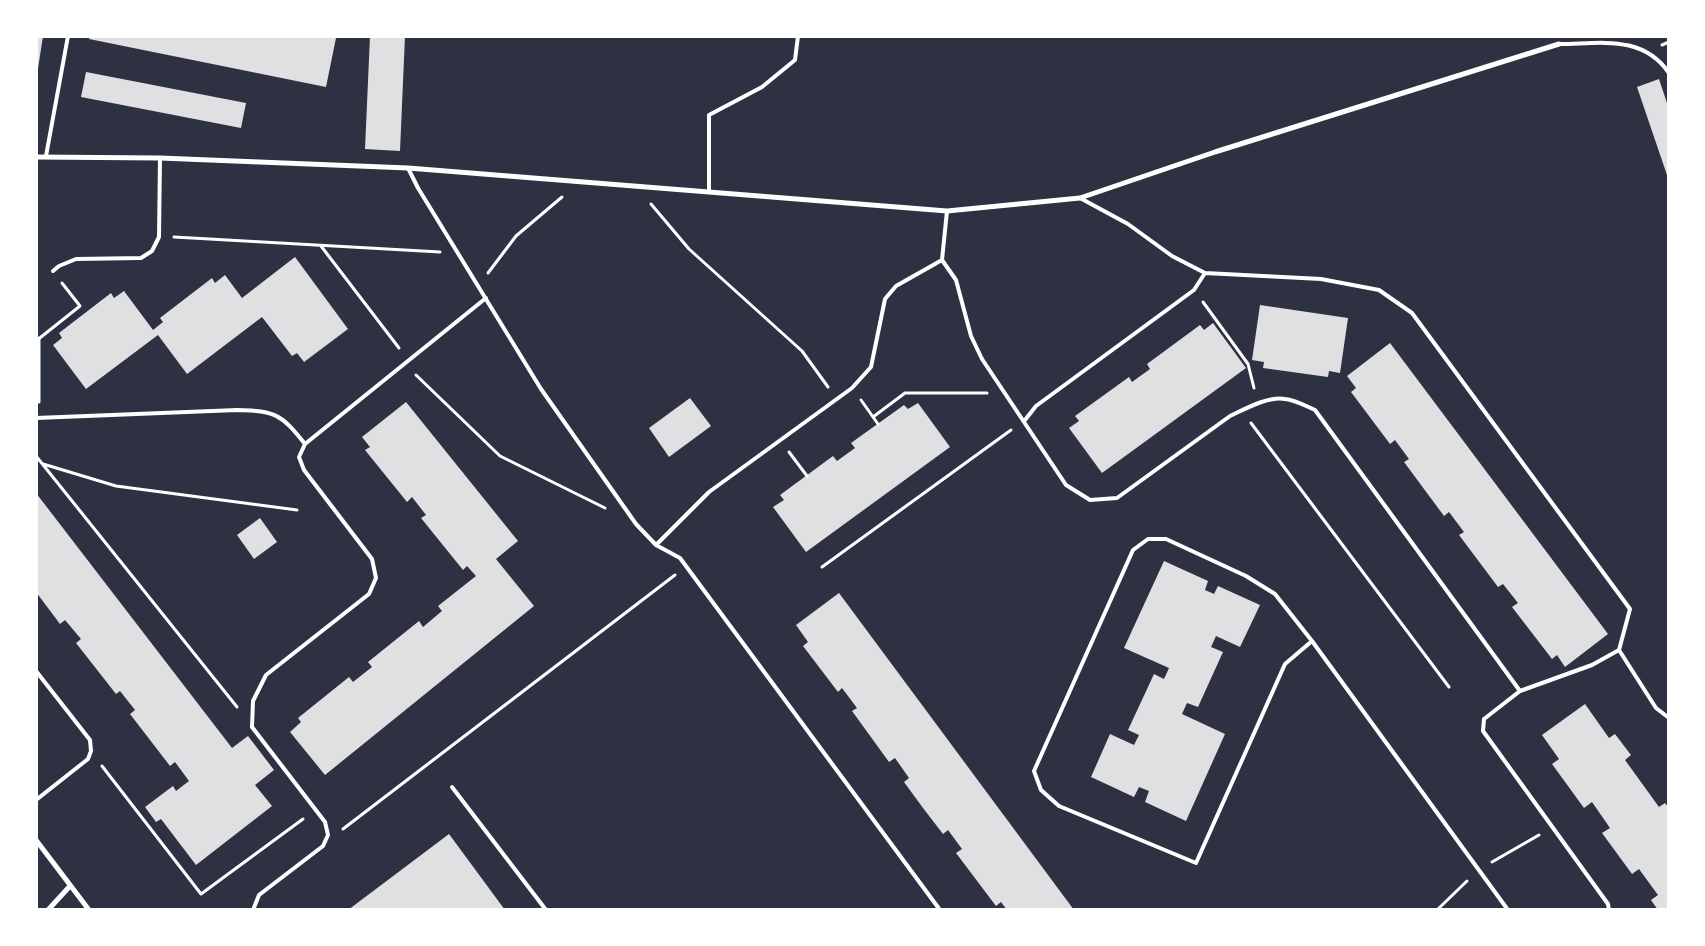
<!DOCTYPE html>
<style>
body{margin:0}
#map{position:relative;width:1705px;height:946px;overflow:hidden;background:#2d3142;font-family:"DM Sans",sans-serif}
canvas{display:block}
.frame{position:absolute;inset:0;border:38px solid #fff;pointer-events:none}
</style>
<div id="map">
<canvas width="1705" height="946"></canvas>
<div class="frame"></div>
</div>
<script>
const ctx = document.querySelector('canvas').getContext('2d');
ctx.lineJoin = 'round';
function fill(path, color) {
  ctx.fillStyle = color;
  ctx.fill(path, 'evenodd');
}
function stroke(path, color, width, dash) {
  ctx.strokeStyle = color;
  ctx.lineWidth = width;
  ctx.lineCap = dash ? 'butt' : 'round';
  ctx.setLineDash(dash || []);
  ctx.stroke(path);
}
fill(new Path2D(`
 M 36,36 L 43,36 L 37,75 L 36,75 Z
 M 90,36 L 325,36 L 336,38 L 326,87 L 89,39 Z
 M 370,36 L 405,36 L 400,151 L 365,149 Z
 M 86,72 L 246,103 L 241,128 L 81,97 Z
 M 1659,79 L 1669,109 L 1668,178 L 1637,87 Z
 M 295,257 L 348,329 L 304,362 L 297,353 L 292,356 L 262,317 L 187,374 L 158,335 L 86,389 L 53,345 L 62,338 L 59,333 L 111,293 L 114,298 L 124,291 L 153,330 L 163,322 L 160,318 L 212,278 L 215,283 L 225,275 L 242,298 Z
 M 1260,305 L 1348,318 L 1340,373 L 1329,371 L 1328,377 L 1263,368 L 1264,362 L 1252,360 Z
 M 1213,323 L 1246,368 L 1102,473 L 1069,428 L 1079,421 L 1075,416 L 1129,377 L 1132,382 L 1150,369 L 1147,364 L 1200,325 L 1204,330 Z
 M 1390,343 L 1608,634 L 1565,667 L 1557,655 L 1552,659 L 1512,607 L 1518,603 L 1503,584 L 1498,587 L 1459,535 L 1464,532 L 1449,512 L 1444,516 L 1404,462 L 1409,459 L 1395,440 L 1390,444 L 1351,392 L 1356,388 L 1347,376 Z
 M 690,398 L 711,426 L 669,457 L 649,428 Z
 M 406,402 L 518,541 L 496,559 L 534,606 L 325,775 L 290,732 L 301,722 L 298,718 L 349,677 L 353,682 L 372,667 L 368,662 L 419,621 L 423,627 L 442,611 L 438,606 L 476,576 L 467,566 L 463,570 L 421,518 L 426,515 L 412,497 L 407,502 L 365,450 L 370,447 L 362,437 Z
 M 918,403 L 950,447 L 806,552 L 773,507 L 784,500 L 780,495 L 833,456 L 837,461 L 855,448 L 851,443 L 904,405 L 908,409 Z
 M 36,493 L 232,748 L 248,736 L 274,770 L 255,785 L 272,806 L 196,865 L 161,819 L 156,822 L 145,807 L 173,786 L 176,791 L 189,781 L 175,762 L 170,766 L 130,714 L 135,710 L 120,691 L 116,694 L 76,643 L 81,639 L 65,620 L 60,624 L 36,592 Z
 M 260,518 L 277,542 L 254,559 L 237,535 Z
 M 1164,561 L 1208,581 L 1205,590 L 1214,594 L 1218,586 L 1260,605 L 1240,647 L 1216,636 L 1211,647 L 1223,652 L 1198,707 L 1187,703 L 1182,714 L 1225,734 L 1186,821 L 1145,802 L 1149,791 L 1139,787 L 1134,797 L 1091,777 L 1110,734 L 1134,745 L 1139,735 L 1128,730 L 1154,674 L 1164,679 L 1169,668 L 1124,648 Z
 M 839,593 L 1074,910 L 1007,910 L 1001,902 L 996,906 L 956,853 L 962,849 L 948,830 L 943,834 L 923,808 L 904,782 L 909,778 L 895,758 L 889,762 L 852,711 L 857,708 L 842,688 L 838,692 L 803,646 L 808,642 L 796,625 Z
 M 1585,704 L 1609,738 L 1615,734 L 1631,755 L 1625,760 L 1659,807 L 1665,803 L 1669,808 L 1669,910 L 1658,910 L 1651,900 L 1658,895 L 1639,869 L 1632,874 L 1602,833 L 1610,828 L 1592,802 L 1584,808 L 1552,764 L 1559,759 L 1542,735 Z
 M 449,834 L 505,910 L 348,910 Z`), '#e0e0e3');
stroke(new Path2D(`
 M 1662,45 L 1669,42
 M 651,204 L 689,249 L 802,351 L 828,387
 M 174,237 L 440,252
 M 321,246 L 399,348
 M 488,273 L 516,236 L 562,197
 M 1203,302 L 1248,364 L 1254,388
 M 39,338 L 39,402
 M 36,341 L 80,306 L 62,283
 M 416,375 L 500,456 L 605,508
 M 861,400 L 878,424
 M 873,417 L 905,393 L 987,393
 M 1251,423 L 1449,687
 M 789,452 L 807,476
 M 36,456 L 237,707
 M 43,464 L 116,486 L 297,510
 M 822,567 L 1011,430
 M 102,766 L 201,894 L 303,819
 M 343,829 L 675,575
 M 1492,862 L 1539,835
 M 1437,910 L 1467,881`), '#fff', 3);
stroke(new Path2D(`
 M 1559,44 C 1600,44 1642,34 1669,73
 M 46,156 L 68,36
 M 408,168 L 418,188 L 541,389 L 636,524 L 656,545 L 680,558 L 940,910
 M 709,192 L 709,115 L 762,87 L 795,60 L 798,36
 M 1080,198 L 1128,224 L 1172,256 L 1205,273 L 1321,279 L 1379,290 L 1412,313 L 1630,609 L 1619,650 L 1592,665 L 1520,691 L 1484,719 L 1483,731 L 1608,904 L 1609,910
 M 942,260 L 956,280 L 971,336 L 982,359 L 1066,485 L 1090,500 L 1117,498 L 1230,416 C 1245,409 1268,396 1285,399 C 1295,400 1306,406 1315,410 L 1520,691
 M 53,271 L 59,266 L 76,259 L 141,258 L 152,251 L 159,237 L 160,158
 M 36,418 L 237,410 C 276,411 281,414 305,444 L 299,457 L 304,470 L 372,559 L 376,578 L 369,594 L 266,675 L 253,701 L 252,727 L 325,822 L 328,835 L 323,846 L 259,895 L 253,910
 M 1025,420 L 1036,406 L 1194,290 L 1205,273
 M 305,444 L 486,298
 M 656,545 L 709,492 L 852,388 L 871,367 L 885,299 L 896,286 L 942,260 L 947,211
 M 1312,641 L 1275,594 L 1246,576 L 1166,539 L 1148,539 L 1133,550 L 1034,771 L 1041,790 L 1059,806 L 1196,863 L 1285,664 L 1312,641 L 1508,910
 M 1619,650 L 1656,708 L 1669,718
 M 36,671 L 90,740 L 91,751 L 88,759 L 36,800
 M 452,787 L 546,910`), '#fff', 4);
stroke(new Path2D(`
 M 36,157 L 160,158 L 408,168 L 947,211 L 1080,198 L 1215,152 L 1559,44
 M 36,840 L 89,910
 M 48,910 L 70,886`), '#fff', 5);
</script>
